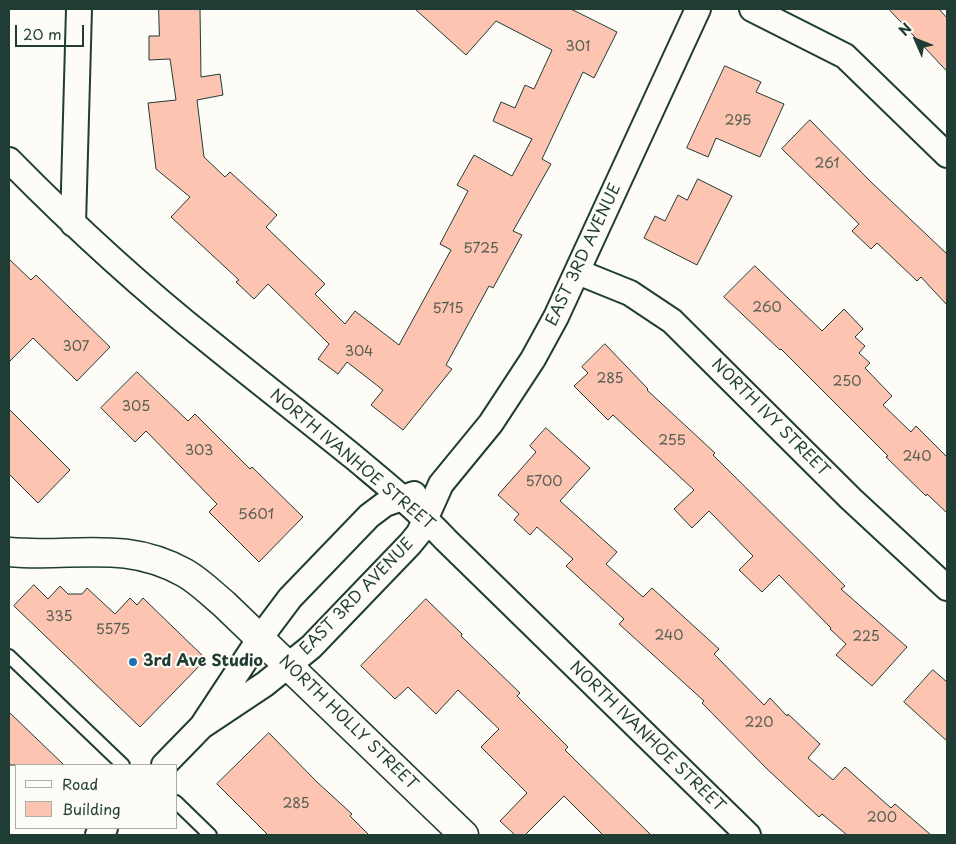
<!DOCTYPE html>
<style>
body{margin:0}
#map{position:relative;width:956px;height:844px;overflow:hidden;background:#fdfcf7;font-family:"Playpen Sans",sans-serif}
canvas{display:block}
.frame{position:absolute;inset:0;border:10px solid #1f3d34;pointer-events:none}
.legend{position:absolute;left:15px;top:764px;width:162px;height:65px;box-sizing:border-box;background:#fdfcf7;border:1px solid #a4b0a9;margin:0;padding:6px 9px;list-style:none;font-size:15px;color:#1f3d34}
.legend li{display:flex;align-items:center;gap:10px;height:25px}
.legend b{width:25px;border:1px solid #a4b0a9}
.north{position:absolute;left:891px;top:15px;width:50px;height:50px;-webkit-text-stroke:4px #fdfcf7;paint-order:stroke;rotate:314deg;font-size:14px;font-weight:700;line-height:20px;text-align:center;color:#1f3d34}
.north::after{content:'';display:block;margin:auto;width:18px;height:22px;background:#1f3d34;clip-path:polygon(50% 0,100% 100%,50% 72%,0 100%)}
.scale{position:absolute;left:15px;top:25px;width:69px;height:22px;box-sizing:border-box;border:2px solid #1f3d34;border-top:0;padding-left:6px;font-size:15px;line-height:18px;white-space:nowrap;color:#1f3d34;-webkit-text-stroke:4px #fdfcf7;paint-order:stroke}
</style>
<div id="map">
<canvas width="956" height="844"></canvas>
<div class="frame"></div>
<ul class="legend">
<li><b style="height:6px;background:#fdfcf7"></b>Road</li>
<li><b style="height:14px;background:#fcc4b1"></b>Building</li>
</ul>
<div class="north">N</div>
<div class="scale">20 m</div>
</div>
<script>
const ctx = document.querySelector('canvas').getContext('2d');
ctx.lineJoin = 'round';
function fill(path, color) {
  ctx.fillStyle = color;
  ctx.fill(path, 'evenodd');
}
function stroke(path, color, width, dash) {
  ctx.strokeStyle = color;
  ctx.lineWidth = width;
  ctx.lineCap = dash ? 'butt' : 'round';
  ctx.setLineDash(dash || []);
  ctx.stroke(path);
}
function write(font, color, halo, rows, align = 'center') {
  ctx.font = font + ' "Playpen Sans",sans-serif';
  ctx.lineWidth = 4;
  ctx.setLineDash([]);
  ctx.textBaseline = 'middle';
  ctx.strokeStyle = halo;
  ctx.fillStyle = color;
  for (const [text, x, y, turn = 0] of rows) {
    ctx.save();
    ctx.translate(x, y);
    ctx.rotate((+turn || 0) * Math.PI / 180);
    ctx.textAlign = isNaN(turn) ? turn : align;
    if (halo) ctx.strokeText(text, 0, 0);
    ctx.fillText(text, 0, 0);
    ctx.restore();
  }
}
const building = new Path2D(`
 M 159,9 L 200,9 L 201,77 L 220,74 L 223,95 L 197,100 L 204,157 L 225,177 L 230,172 L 277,215 L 266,227 L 325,284 L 315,294 L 345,324 L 355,311 L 399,345 L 451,250 L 440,244 L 468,191 L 457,185 L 474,155 L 512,176 L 532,139 L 493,121 L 501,102 L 515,108 L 525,85 L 534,89 L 552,50 L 496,21 L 466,55 L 415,9 L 571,9 L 617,32 L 594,78 L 583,72 L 542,159 L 551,164 L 513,231 L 522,235 L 493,288 L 489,286 L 446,365 L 452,369 L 403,430 L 371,405 L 383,390 L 347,362 L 338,374 L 318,359 L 329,344 L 268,284 L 254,299 L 236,282 L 239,280 L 171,217 L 190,197 L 156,169 L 148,103 L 176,100 L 170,59 L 149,60 L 149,36 L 159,36 Z
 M 889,9 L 939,9 L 947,18 L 947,71 Z
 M 725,66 L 761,82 L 756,92 L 784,104 L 760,157 L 716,138 L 708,157 L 687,148 Z
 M 810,120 L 870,181 L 947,254 L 947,305 L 921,277 L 917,281 L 877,243 L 871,249 L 852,231 L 859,224 L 782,149 Z
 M 698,179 L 732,196 L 697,265 L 644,238 L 655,216 L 665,221 L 678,195 L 687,200 Z
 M 9,259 L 31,280 L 36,275 L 110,347 L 77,381 L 33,338 L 9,362 Z
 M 755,266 L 822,331 L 844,309 L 863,329 L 855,337 L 865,346 L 859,353 L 870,363 L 865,368 L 892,396 L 883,405 L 911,432 L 916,426 L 947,457 L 947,513 L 927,494 L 926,496 L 886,457 L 888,456 L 781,349 L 780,350 L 724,297 Z
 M 605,344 L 648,389 L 647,390 L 715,453 L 713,455 L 845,586 L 841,589 L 907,647 L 872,686 L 836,655 L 846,644 L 830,629 L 831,628 L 779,575 L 762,592 L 739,570 L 753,556 L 709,511 L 692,528 L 674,509 L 694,490 L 613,415 L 608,420 L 574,386 L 588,373 L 582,367 Z
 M 137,372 L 188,421 L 195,414 L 250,469 L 252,467 L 303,517 L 259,562 L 209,512 L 217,504 L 146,431 L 135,442 L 101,408 Z
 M 9,409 L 70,470 L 38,503 L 9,474 Z
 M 546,428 L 590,468 L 560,501 L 617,552 L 606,564 L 643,597 L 652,588 L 719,649 L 714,654 L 764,705 L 770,698 L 787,716 L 788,714 L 820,744 L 808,758 L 833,780 L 845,767 L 891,808 L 895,804 L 931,835 L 847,835 L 822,814 L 819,817 L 767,769 L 702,703 L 704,701 L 619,624 L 624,619 L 566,566 L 573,559 L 537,527 L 530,535 L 514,520 L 519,514 L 498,495 L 536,452 L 530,446 Z
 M 34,585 L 48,599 L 60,586 L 68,594 L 82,594 L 87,588 L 115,614 L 130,598 L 137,605 L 143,598 L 206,659 L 140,727 L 14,606 Z
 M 426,599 L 462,634 L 461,636 L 520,693 L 517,696 L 568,747 L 565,750 L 651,835 L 603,835 L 564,796 L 525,835 L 515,835 L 500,821 L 527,793 L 481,747 L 499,729 L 458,690 L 436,714 L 408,687 L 395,699 L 361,666 Z
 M 933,670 L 947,682 L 947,741 L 904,702 Z
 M 9,712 L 64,765 L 9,765 Z
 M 269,733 L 317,782 L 352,814 L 350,816 L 369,835 L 268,835 L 217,784 Z`);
fill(building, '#fcc4b1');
stroke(building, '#1f3d34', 1);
const lane = new Path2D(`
 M 9,656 L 123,765
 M 176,802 L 210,835`);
const street = new Path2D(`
 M 752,9 L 845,56 L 947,155
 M 9,160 C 73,225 139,286 211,343 C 259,382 308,420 356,459 C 387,485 418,510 446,540 L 748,835
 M 73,224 L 79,9
 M 578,272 L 630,293 L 672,321 L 851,499 L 947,588
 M 202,726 L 265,684 L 311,647 L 410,544 L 419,533 L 441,484 L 491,423 L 533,359 L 556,317 L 698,9
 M 164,765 L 202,726 L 260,638 L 290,598 L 369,516 L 385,504 L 414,494
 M 98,835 L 105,828`);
const secondary = new Path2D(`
 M 9,552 C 73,558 124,539 185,573 C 199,581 211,593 224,604 L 464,835`);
stroke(lane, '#1f3d34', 16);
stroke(street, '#1f3d34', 28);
stroke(secondary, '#1f3d34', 31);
stroke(lane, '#fdfcf7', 12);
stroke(street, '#fdfcf7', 24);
stroke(secondary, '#fdfcf7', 28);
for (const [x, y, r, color] of [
 [133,662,5,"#1f6fb2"]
]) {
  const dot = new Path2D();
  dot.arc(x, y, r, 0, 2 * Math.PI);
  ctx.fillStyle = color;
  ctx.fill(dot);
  stroke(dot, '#fdfcf7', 2);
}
write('14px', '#565f53', null, [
 ["301",578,47],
 ["295",738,121],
 ["261",827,164],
 ["5725",481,249],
 ["260",767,308],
 ["5715",448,309],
 ["307",76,347],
 ["304",359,352],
 ["285",610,379],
 ["250",847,382],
 ["305",136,407],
 ["255",672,441],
 ["303",199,451],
 ["240",917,457],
 ["5700",544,482],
 ["5601",256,515],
 ["335",59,617],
 ["5575",113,630],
 ["240",669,636],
 ["225",866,637],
 ["220",759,723],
 ["285",296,804],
 ["200",882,818]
]);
write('16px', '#1f3d34', '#fdfcf7', [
 ["EAST 3RD AVENUE",584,255,-65],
 ["NORTH IVY STREET",770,418,45],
 ["NORTH IVANHOE STREET",352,460,40],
 ["EAST 3RD AVENUE",357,597,-46],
 ["NORTH HOLLY STREET",348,723,44],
 ["NORTH IVANHOE STREET",647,737,44]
]);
write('bold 16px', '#1f3d34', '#fdfcf7', [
 ["3rd Ave Studio",143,662]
], 'left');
</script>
